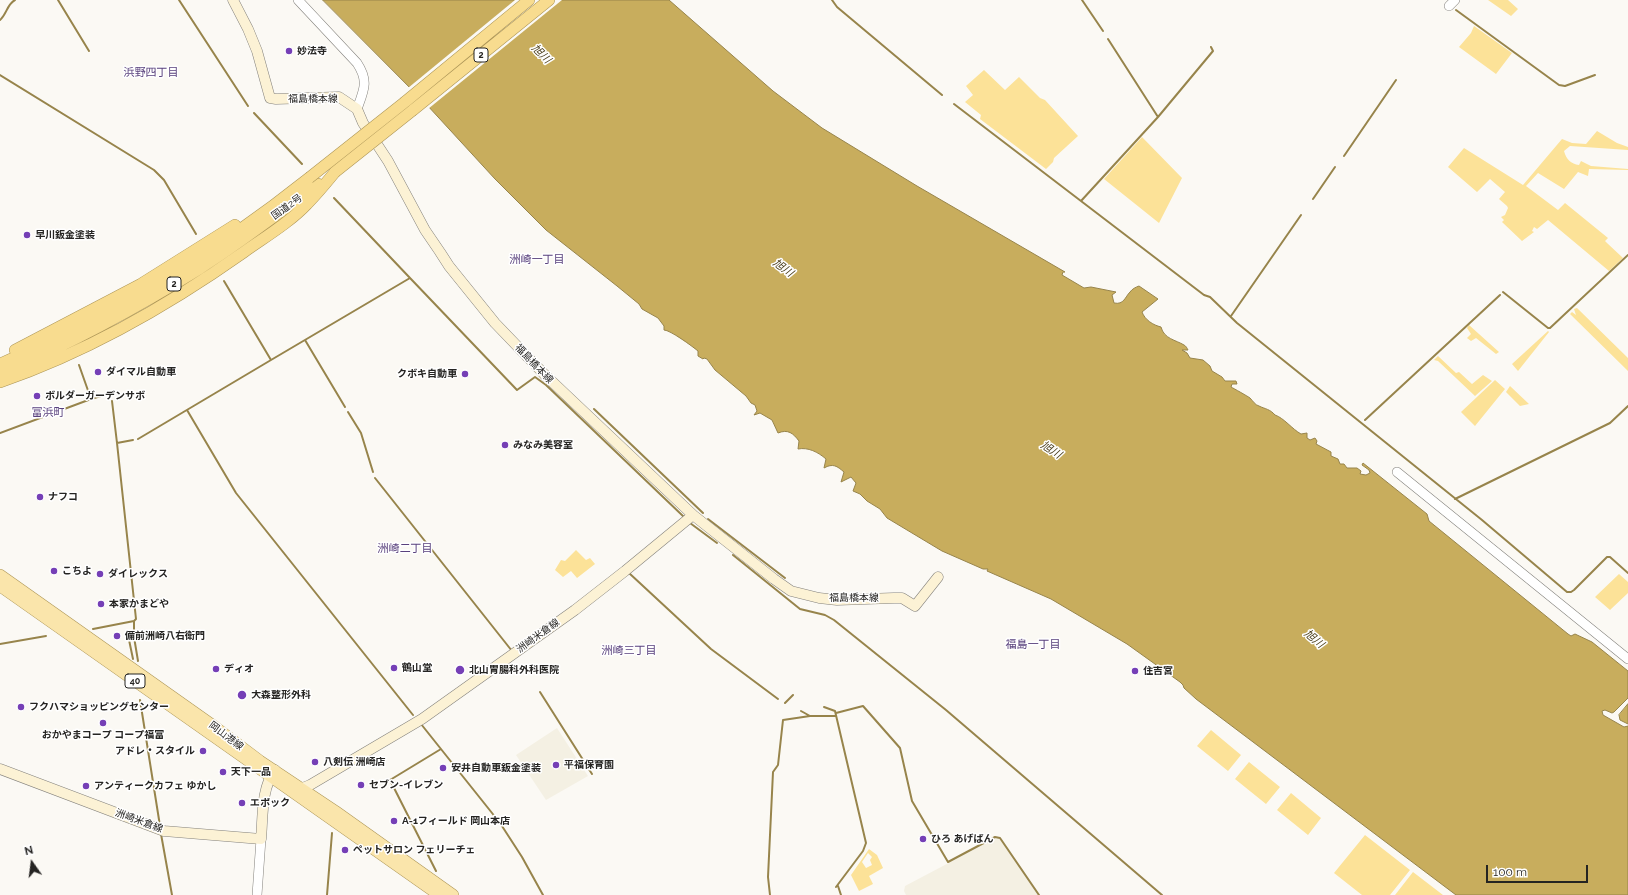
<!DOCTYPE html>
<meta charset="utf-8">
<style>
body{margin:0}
#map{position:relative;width:1628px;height:895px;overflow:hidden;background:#fbf9f4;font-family:Raleway,sans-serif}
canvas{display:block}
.north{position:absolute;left:12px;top:843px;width:40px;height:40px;-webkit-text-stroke:3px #fff;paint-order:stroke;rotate:346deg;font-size:11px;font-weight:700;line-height:16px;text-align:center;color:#252422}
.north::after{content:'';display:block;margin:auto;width:14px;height:18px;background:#252422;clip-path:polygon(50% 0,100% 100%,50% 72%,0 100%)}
.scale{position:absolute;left:1486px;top:865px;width:102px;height:18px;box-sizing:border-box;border:2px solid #252422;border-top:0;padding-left:5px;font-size:12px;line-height:14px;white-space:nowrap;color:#252422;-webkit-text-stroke:3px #fff;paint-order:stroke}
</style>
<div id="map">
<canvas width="1628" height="895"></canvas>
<div class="north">N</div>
<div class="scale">100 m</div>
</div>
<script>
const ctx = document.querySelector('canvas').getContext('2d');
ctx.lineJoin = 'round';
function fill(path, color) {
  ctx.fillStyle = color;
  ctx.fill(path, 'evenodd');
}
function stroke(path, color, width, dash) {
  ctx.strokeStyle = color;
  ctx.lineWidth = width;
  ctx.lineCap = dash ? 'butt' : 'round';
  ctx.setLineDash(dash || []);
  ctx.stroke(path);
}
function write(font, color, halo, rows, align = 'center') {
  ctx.font = font + ' Raleway,"Noto Sans JP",sans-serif';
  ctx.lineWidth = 3;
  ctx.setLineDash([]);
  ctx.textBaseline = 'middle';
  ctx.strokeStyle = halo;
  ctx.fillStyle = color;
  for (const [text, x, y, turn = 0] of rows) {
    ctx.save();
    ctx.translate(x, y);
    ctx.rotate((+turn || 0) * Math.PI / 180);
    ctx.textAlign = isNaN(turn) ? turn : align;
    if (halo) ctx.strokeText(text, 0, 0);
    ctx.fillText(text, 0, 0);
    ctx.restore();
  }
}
fill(new Path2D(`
 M 557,728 L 588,776 L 546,800 L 516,755 Z
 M 996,838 L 999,838 L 1038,895 L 906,895 L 904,891 L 905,886 Z`), '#f4f0e3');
fill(new Path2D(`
 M 1488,0 L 1508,0 L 1518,9 L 1511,16 Z
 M 1474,26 L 1512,53 L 1496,74 L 1459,47 L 1471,33 Z
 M 984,70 L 1005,90 L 1019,77 L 1040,98 L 1045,100 L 1078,136 L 1054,158 L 1053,162 L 1046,169 L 980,119 L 981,115 L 965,102 L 973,95 L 966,86 Z
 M 1597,131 L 1617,143 L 1628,147 L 1628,150 L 1570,146 L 1564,151 C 1566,159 1571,164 1579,165 L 1581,161 L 1591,166 L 1628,169 L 1628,170 L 1589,169 L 1588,176 L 1578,172 L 1564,189 L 1538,173 L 1526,186 L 1558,210 L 1565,203 L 1608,238 L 1605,241 L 1607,243 L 1623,258 L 1609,271 L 1548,220 L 1537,229 L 1534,227 L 1532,231 L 1534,232 L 1522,241 L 1502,222 L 1504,220 L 1501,217 L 1505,215 L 1508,208 L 1507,206 L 1499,199 L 1505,192 L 1490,179 L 1477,192 L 1448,167 L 1464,148 L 1523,185 L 1562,139 L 1572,143 L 1586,144 Z
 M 1142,137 L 1182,178 L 1159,223 L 1104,179 Z
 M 1577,308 L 1628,358 L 1628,371 L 1570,314 L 1572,312 L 1576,315 L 1574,309 Z
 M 1469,325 L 1499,352 L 1496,354 L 1476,338 L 1471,341 L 1467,338 L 1471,334 L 1467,328 Z
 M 1548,331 L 1549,332 L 1518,371 L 1512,364 Z
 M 1438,356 L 1456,373 L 1459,372 L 1472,384 L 1483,375 L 1492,381 L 1475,396 L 1438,361 L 1434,360 Z
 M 1495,380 L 1505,389 L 1475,426 L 1461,412 Z
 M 1510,386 L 1529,404 L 1520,406 L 1506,392 Z
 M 576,550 L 586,560 L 590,558 L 595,564 L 577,578 L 571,571 L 563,577 L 555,570 L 561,560 L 565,561 Z
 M 1619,574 L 1628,582 L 1628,593 L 1610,610 L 1595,597 Z
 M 1211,730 L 1241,755 L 1228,771 L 1197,746 Z
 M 1249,762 L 1280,787 L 1266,804 L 1235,779 Z
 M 1291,793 L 1321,818 L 1308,835 L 1277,810 Z
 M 1365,835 L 1410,870 L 1390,895 L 1362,895 L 1334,873 Z
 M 869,849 L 877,855 L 883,868 L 869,876 L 873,884 L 859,891 L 851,875 ZM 868,853 L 872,857 L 870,860 L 872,865 L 866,868 L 862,862 Z
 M 1413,872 L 1443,895 L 1395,895 Z`), '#fce298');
const water = new Path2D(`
 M 323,0 L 669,0 L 773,91 L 822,128 L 917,186 L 1065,272 L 1063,272 L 1062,275 L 1084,288 L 1091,287 L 1116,292 L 1112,295 L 1114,303 C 1124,305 1125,297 1130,292 C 1132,289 1136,287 1139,286 L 1158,299 L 1142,312 C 1145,320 1153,325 1161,327 C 1164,339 1176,340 1184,345 C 1186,346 1187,348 1188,350 L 1182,350 L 1187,353 L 1190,358 L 1203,360 L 1210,366 L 1212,371 L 1222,377 L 1225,381 L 1236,381 L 1237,384 L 1232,384 L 1231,387 C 1233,388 1249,397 1250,398 C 1253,401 1255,405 1259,406 C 1265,409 1270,409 1275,415 C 1284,418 1292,429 1301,434 L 1307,433 L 1307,438 L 1310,440 L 1315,438 L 1317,441 L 1316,444 L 1331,452 L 1331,456 L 1338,459 L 1340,464 L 1344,464 L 1347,468 L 1357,468 L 1361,471 L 1360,474 L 1366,475 L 1370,473 L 1369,470 L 1362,465 L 1363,463 L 1427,514 L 1429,521 L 1568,634 L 1571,636 L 1575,634 L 1592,642 L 1628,671 L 1628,698 L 1614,712 L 1612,713 L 1605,710 L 1602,711 L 1603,715 L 1624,727 L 1628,726 L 1628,895 L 1456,895 L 1196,699 L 1184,688 L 1183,685 L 1180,682 L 1127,644 L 1051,599 L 987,571 L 988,569 L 983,569 L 942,551 L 887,518 L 880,509 L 867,501 L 860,494 L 853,491 L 856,483 L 851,477 L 841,482 L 844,472 C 837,466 833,463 824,468 L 826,459 C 818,452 808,447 798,449 L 799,441 C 793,433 788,429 778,433 L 772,420 L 760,413 L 754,415 L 757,411 L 755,405 L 751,403 L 746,396 L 715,370 L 707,359 L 704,358 L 703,359 L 698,356 L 698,351 C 692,346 670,330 664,330 L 664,326 L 658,318 L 642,309 L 639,304 L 617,286 L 546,230 L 495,179 L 427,105 Z
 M 1628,704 L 1628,724 L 1620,720 L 1619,715 Z`);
fill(water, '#c8ad5d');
stroke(water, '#97844b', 1);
fill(new Path2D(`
 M 515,0 L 562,0 L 428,109 L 408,88 Z`), '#fbf9f4');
stroke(new Path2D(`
 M 58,0 L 89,51
 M 179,0 L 248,106
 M 832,0 L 837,7 L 942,95
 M 1082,0 L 1103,31
 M 1456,10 L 1559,85 L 1565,86 L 1595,75
 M 0,20 C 7,14 7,4 15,0
 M 1108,39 L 1158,117
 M 0,75 L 154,170 L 164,180 L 196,234
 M 954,104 L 1204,295 L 1210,297 L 1237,323 L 1482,520 L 1567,592 L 1571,592 L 1574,590 L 1607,557 L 1610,557 L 1628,573
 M 254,113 L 302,164
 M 1344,156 L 1396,80
 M 334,198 L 410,278
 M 1313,199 L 1335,167
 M 1081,201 L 1158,117 L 1213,51 L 1211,47
 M 1503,292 L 1548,328 L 1550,328 L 1628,255
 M 1231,316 L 1301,215
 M 305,340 L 345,407
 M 271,360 L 410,278 L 517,390 L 535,377 L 546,385 L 684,517
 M 79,365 L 91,399 L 111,393 L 111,395
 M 112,401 L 117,443
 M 594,409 L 703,513
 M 187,410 L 236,493 L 413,715
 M 348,412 L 361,433 L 373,472
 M 1365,420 L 1500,295
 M 0,433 L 91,399
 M 138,439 L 271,360 L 224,281
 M 375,478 L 512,651
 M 1455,499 L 1610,423 L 1628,406
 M 708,519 L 785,578
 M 690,523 L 717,543
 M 733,555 L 800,609 L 825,615 L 834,620 L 946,710 L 1162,895
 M 629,573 L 711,649 L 778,699
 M 134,621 L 134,637 L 138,661
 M 93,629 L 134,621 L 136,619 L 117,443 L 133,440
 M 0,644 L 46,636
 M 133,659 L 128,635 L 134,631
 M 540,692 L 592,774
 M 140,700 L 160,826
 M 785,703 L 793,695
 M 824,707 L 835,711 L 866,843 L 863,851 L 836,887
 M 801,711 L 810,716 L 836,716
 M 836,713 L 863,706 L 900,748 L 912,801 L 948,862 L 995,837 L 1000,838 L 1039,895
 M 421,724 L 500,823 L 522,857 L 543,895
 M 161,834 L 172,895
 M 436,871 L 390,780 L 441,749
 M 838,886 L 841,895
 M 327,895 L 332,833
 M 770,895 L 768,877 L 773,772 L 778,765 L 783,720 L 810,716`), '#97844b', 2);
const tertiary = new Path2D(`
 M 298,0 L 357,63 C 369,81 364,90 357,109
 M 1449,6 L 1455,0
 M 1397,472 L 1628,659
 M 257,895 L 261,839`);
const secondary = new Path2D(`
 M 233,0 L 248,29 L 257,51 L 270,98 L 276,99 L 339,97 L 357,109 L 363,123 L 388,161 L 425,230 L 440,252 L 449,266 L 495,323 L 544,374 L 693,515 L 774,579 L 791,591 L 819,598 L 837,600 L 894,598 L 902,598 L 915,606 L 938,577
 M 0,769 L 164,831 L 261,839 C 263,817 261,788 275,770
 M 295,791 L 310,785 L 422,719 L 575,610 L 625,571 L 693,515`);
const primary = new Path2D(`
 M 0,575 L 215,727 L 260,761 L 335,811 L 453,895
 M 0,586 L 439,895`);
const trunk = new Path2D(`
 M 405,102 L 529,0
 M 413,110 L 549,0
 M 15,350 L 141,284 L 235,225
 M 0,364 C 111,316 215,253 309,178
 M 0,374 C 69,344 135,309 199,269 C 240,243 279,213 318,184
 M 0,382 C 87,352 169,305 244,252 C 265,237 289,223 307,204 C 317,194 326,183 335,172`);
stroke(tertiary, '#83817c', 10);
stroke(secondary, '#83817c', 11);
stroke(primary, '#ad9657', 12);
stroke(trunk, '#ad9657', 12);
stroke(tertiary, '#fff', 9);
stroke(secondary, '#fcf2d5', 10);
stroke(primary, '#fae5ab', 11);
stroke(trunk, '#f8dc8f', 11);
const trunkBridge = new Path2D(`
 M 335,172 L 413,110
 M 309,178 L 405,102`);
stroke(trunkBridge, '#ad9657', 12, []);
stroke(trunkBridge, '#f8dc8f', 11);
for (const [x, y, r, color] of [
 [289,51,4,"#753fb6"],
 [27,235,4,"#753fb6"],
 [98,372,4,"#753fb6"],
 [465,374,4,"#753fb6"],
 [37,396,4,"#753fb6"],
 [505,445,4,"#753fb6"],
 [40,497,4,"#753fb6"],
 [54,571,4,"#753fb6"],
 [100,574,4,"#753fb6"],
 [101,604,4,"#753fb6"],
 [117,636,4,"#753fb6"],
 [394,668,4,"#753fb6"],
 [216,669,4,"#753fb6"],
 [460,670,5,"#753fb6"],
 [1135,671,4,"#753fb6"],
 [242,695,5,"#753fb6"],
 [21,707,4,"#753fb6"],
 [103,723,4,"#753fb6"],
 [203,751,4,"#753fb6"],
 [315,762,4,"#753fb6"],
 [556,765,4,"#753fb6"],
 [443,768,4,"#753fb6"],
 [223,772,4,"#753fb6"],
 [361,785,4,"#753fb6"],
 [86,786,4,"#753fb6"],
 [242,803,4,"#753fb6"],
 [394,821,4,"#753fb6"],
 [923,839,4,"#753fb6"],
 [345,850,4,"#753fb6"]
]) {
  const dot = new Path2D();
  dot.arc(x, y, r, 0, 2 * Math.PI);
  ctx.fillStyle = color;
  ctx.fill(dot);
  stroke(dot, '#fff', 1.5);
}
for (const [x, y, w] of [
 [481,55,14],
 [174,284,14],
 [135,681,20]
]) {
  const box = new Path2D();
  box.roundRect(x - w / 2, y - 7, w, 14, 3);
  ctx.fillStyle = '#fff';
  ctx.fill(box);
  stroke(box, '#252422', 1);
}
write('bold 9px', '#252422', null, [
 ["2",481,55],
 ["2",174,284],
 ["40",135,681]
]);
write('bold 10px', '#252422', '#fff', [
 ["妙法寺",297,51],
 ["早川鈑金塗装",35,235],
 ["ダイマル自動車",106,372],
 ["クボキ自動車",457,374,"right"],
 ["ボルダーガーデンサボ",45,396],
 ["みなみ美容室",513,445],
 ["ナフコ",48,497],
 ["こちよ",62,571],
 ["ダイレックス",108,574],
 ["本家かまどや",109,604],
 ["備前洲崎八右衛門",125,636],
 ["鶴山堂",402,668],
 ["ディオ",224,669],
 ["北山胃腸科外科医院",469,670],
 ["住吉宮",1143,671],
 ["大森整形外科",251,695],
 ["フクハマショッピングセンター",29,707],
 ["おかやまコープ コープ福富",103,735,"center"],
 ["アドレ・スタイル",195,751,"right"],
 ["八剣伝 洲崎店",323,762],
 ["平福保育園",564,765],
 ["安井自動車鈑金塗装",451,768],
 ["天下一品",231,772],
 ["セブン-イレブン",369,785],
 ["アンティークカフェ ゆかし",94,786],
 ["エポック",250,803],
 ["A-1フィールド 岡山本店",402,821],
 ["ひろ あげぱん",931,839],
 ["ペットサロン フェリーチェ",353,850]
], 'left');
write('10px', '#252422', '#fff', [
 ["福島橋本線",313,99],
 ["国道2号",287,207,-36],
 ["福島橋本線",534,364,46],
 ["福島橋本線",854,598],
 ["洲崎米倉線",538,636,-36],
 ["岡山港線",226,736,37],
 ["洲崎米倉線",139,821,20]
]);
write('italic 11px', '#4b3f1c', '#fff', [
 ["旭川",541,54,45],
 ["旭川",783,268,36],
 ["旭川",1051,450,33],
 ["旭川",1314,639,40]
]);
write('11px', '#59417d', '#fff', [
 ["浜野四丁目",151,73],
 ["洲崎一丁目",537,260],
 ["富浜町",48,413],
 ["洲崎二丁目",405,549],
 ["福島一丁目",1033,645],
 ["洲崎三丁目",629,651]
]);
</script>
